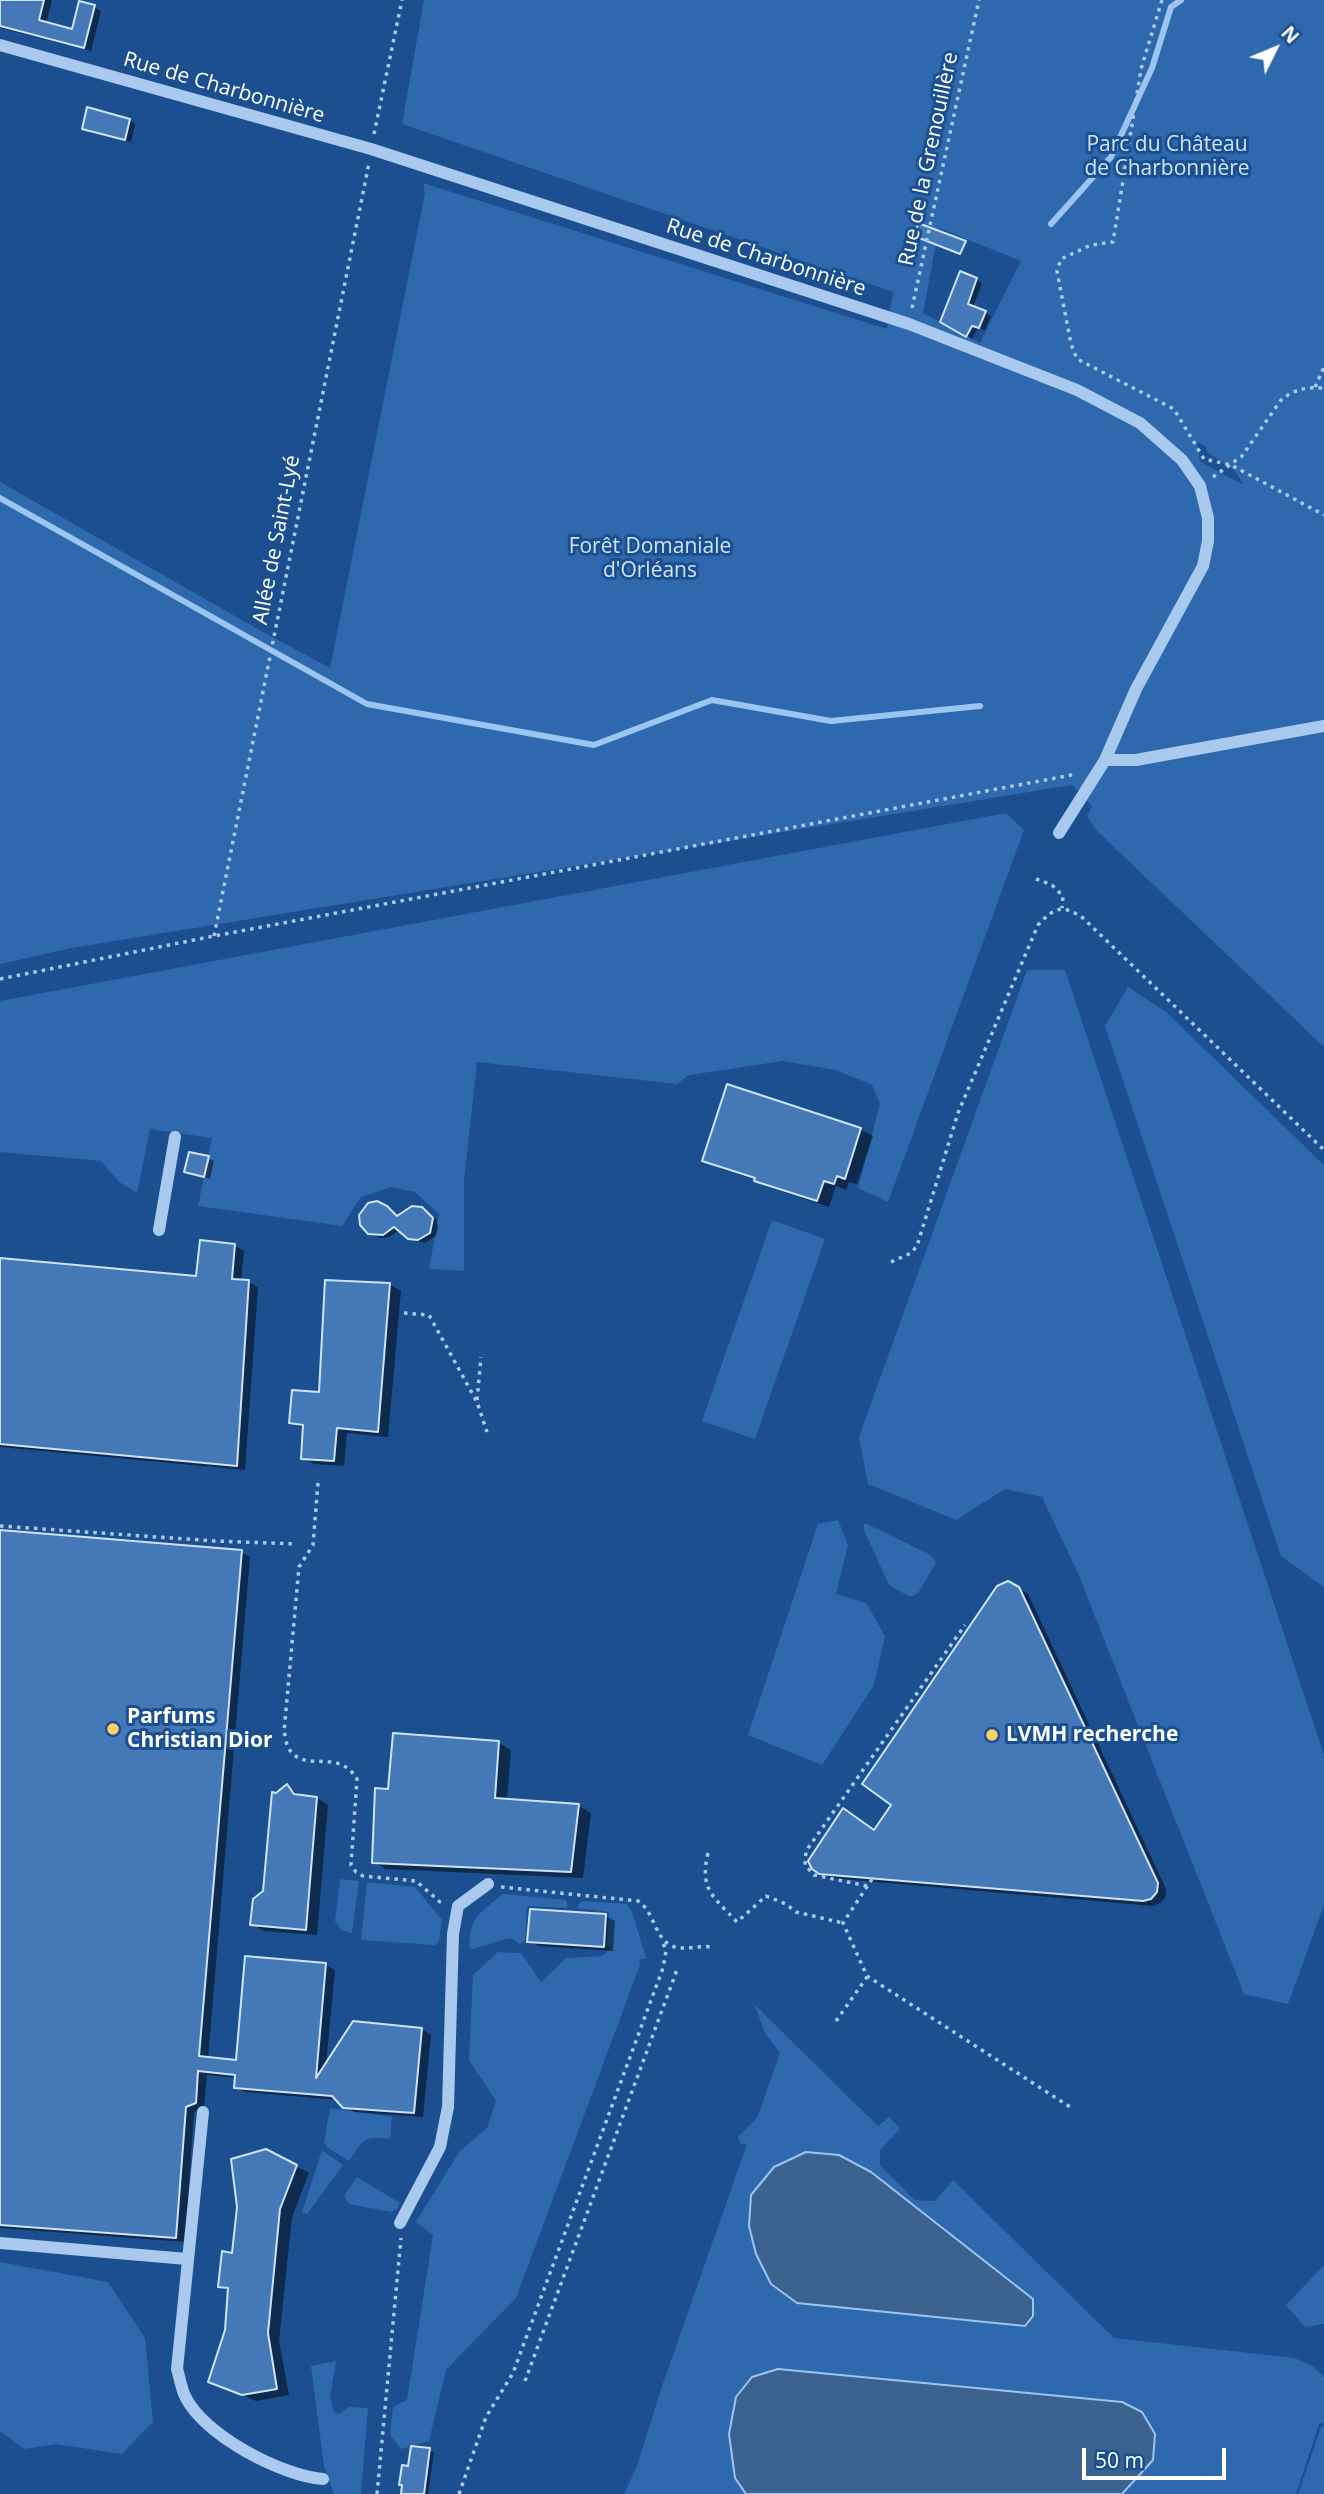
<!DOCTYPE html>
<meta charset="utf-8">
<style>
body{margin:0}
#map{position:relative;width:1324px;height:2494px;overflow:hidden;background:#1b4f8f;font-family:"Open Sans",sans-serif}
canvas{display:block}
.north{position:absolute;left:1240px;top:14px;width:70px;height:70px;-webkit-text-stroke:5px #1b4f8f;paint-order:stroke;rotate:47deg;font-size:19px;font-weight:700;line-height:28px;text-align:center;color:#fff}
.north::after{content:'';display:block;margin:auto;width:24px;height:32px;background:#fff;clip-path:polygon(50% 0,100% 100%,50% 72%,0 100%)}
.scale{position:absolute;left:1082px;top:2448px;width:144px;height:32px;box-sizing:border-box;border:4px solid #fff;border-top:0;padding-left:9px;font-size:21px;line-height:24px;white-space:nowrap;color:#fff;-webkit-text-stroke:5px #1b4f8f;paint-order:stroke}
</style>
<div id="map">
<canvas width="1324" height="2494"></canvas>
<div class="north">N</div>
<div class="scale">50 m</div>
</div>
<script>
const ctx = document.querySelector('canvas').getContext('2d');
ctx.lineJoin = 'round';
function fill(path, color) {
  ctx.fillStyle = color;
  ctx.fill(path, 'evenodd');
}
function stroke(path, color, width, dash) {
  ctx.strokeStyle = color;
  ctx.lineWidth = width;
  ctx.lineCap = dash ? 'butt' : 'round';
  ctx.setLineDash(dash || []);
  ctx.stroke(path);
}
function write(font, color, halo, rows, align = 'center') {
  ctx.font = font + ' "Open Sans",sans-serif';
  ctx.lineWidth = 6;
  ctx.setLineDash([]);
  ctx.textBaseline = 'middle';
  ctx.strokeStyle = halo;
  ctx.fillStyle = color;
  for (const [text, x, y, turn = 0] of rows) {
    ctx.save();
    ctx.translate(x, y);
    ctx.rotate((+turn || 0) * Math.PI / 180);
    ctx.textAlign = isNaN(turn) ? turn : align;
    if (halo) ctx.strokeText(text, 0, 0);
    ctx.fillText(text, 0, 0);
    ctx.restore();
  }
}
fill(new Path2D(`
 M 424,0 L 1324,0 L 1324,1047 L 1097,831 L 1087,817 L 1092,806 L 1072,785 L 72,948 L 0,964 L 0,482 L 256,628 L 330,668 L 425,193 L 423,183 L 887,329 L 893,292 L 402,124 ZM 939,228 L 1021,261 L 980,343 L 923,313 ZM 1197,442 L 1206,447 L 1207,452 L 1234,470 L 1244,485 L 1200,462 Z
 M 1006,813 L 1024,830 L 888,1202 L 858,1188 L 880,1104 L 872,1085 L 836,1070 L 783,1061 L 689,1075 L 677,1084 L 477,1062 L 464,1181 L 464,1271 L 429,1269 L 439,1214 L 415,1192 L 391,1187 L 361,1197 L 342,1226 L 198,1206 L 212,1138 L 150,1129 L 137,1193 L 119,1182 L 101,1161 L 0,1152 L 0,1001 Z
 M 1027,970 L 1065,970 L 1324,1755 L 1324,1905 L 1288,2004 L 1244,1994 L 1077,1571 L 1042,1497 L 1005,1489 L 956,1520 L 868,1484 L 859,1437 Z
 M 1128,987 L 1166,1012 L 1324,1165 L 1324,1587 L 1281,1556 L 1105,1026 Z
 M 772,1220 L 825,1239 L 755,1439 L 702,1421 Z
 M 838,1520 L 848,1545 L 836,1594 L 866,1603 L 885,1636 L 874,1685 L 822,1765 L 748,1735 L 818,1524 Z
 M 865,1523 L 931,1555 L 936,1563 L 918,1593 L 910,1597 L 889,1585 L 863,1528 Z
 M 340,1879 L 359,1881 L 352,1933 L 341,1930 L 335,1921 Z
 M 367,1882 L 415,1887 L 442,1920 L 439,1941 L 435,1945 L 361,1940 Z
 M 503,1894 L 566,1900 L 568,1908 L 527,1906 L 525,1940 L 520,1944 L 510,1938 L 472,1949 L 469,1946 C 471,1915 480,1913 503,1894 Z
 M 581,1901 L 627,1904 L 632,1912 L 646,1958 L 639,1960 L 640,1965 L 516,2298 L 446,2370 L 429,2441 L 401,2449 L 390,2435 L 393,2407 L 407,2400 L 433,2235 L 416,2222 L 459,2152 L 487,2128 L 496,2101 L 469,2060 L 473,1975 L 498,1952 L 521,1953 L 541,1982 L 566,1958 L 602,1956 L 611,1948 L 607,1944 L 609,1912 L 577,1908 Z
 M 754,2004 L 878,2126 L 889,2117 L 900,2129 L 880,2150 L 880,2166 L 915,2200 L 935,2201 L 953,2180 L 1114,2338 L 1295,2358 L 1314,2367 L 1324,2377 L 1324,2422 L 1319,2424 L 1296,2494 L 624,2494 L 638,2463 L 660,2392 L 747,2144 L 740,2144 L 738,2137 L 757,2118 L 780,2053 L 765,2033 Z
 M 330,2108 L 392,2117 L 390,2139 C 363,2136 364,2139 349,2161 L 328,2148 L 324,2143 Z
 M 322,2150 L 343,2165 L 307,2214 L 302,2212 Z
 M 357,2177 L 400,2203 L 397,2209 L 391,2212 L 349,2204 L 344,2196 Z
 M 0,2262 L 108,2282 L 145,2338 L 153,2422 L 122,2454 L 56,2444 L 24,2449 L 0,2431 Z
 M 1324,2265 L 1324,2324 L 1305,2327 L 1286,2305 Z
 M 336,2361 L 330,2398 L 334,2412 L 339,2414 L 349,2407 L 368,2408 L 361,2494 L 334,2494 L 324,2466 L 311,2366 Z
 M 1324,2425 L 1324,2494 L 1298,2494 L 1321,2427 Z`), '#2e69ad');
const water = new Path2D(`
 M 806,2152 L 839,2155 L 871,2172 L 1033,2299 L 1033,2316 L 1025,2326 L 797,2303 L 771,2284 L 756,2254 L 749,2226 L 751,2195 L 774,2167 Z
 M 778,2369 L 1122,2402 L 1142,2412 L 1155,2434 L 1153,2460 L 1122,2494 L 746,2494 L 735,2478 L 729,2434 L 736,2397 L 752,2377 Z`);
fill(water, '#3c6290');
stroke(water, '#9cc4f0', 2);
fill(new Path2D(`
 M 0,0 L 52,0 L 46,24 L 73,31 L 94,7 L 101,11 L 91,51 L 0,28 Z
 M 130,120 L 135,124 L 131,142 L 90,131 Z
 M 961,273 L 982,283 L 973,307 L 991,316 L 985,330 L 978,328 L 972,339 L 942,321 Z
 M 860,1129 L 873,1136 L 857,1184 L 849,1182 L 846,1190 L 836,1186 L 829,1207 L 768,1187 L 756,1180 L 716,1167 L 704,1160 Z
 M 208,1158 L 214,1161 L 210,1179 L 186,1172 Z
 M 387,1207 L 399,1217 L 422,1209 L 428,1212 L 436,1219 L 438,1227 L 436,1236 L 425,1243 L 416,1241 L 400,1230 L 389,1237 L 380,1238 L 370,1233 Z
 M 235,1246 L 244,1251 L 241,1281 L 249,1282 L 258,1287 L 245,1470 L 0,1447 L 0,1260 L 198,1278 Z
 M 327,1282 L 390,1285 L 401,1291 L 388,1437 L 347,1433 L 344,1466 L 314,1464 L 303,1458 L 304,1429 L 291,1422 L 321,1394 Z
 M 0,1532 L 241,1552 L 250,1557 L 208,2059 L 237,2062 L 326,1965 L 335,1970 L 326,2065 L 422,2029 L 431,2035 L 423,2117 L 354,2112 L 338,2100 L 245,2092 L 236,2087 L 236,2078 L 207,2075 L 204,2108 L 194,2112 L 185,2242 L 0,2228 Z
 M 1008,1583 L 1028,1594 L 1166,1889 L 1165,1898 L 1160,1903 L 1153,1906 L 830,1878 L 814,1868 L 875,1831 L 894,1804 Z
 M 499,1743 L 511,1750 L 507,1800 L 579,1806 L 591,1813 L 583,1878 L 386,1869 L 374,1862 L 390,1791 Z
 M 287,1786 L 302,1796 L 317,1798 L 328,1805 L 317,1935 L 264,1931 L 252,1924 L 264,1892 L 277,1795 Z
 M 606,1916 L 615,1921 L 613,1951 L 538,1946 L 529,1941 Z
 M 266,2151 L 309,2173 L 292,2217 L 279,2341 L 289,2395 L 256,2401 L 211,2381 L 226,2331 L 230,2292 L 220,2286 L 234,2255 Z
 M 429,2450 L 434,2452 L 428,2494 L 402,2494 Z`), '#0007');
stroke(new Path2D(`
 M 1051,224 L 1111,157 L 1152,68 L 1171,7 L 1181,0
 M 0,498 L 367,704 L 594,745 L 712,700 L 831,721 L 980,706`), '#9cc4f0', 6);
const building = new Path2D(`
 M 0,0 L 44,0 L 39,20 L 72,29 L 79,1 L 95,5 L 84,48 L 0,26 Z
 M 87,107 L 130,119 L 125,140 L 82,129 Z
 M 918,223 L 966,241 L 960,254 L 914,236 Z
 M 960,271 L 977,278 L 968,304 L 986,311 L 979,328 L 972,326 L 966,337 L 940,322 Z
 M 727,1084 L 861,1128 L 845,1179 L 837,1176 L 834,1184 L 824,1181 L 817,1201 L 754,1181 L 755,1178 L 702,1161 Z
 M 189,1152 L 209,1156 L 204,1177 L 184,1172 Z
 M 377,1201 L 387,1206 L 397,1216 L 412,1206 L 422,1207 L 433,1218 L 430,1233 L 418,1240 L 408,1239 L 394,1227 L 383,1235 L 368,1234 L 360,1225 L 359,1215 L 368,1203 Z
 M 200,1240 L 235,1244 L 232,1279 L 249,1280 L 237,1466 L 0,1444 L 0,1258 L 196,1276 Z
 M 325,1280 L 390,1283 L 378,1432 L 337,1428 L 334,1461 L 301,1459 L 303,1425 L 289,1423 L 292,1390 L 319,1392 Z
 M 0,1530 L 242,1550 L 199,2056 L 236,2060 L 245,1956 L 326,1963 L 316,2078 L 353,2021 L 422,2028 L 414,2113 L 343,2108 L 332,2096 L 234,2088 L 235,2075 L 198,2071 L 196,2103 L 186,2107 L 176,2238 L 0,2225 Z
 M 1008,1581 L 1019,1587 L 1158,1883 L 1157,1892 L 1151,1899 L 1143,1901 L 819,1874 L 812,1869 L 808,1861 L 843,1808 L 874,1830 L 891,1805 L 862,1784 L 997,1586 Z
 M 393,1733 L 499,1741 L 495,1798 L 579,1804 L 571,1872 L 372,1863 L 375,1788 L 388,1789 Z
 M 287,1784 L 294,1794 L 317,1797 L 306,1930 L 250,1925 L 253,1899 L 263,1891 L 272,1792 L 276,1793 Z
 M 530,1909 L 606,1914 L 604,1947 L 527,1942 Z
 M 266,2149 L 297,2165 L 280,2209 L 268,2333 L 277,2389 L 242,2395 L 208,2382 L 225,2330 L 228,2288 L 218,2287 L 222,2251 L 232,2253 L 237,2207 L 231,2159 Z
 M 411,2446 L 430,2448 L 424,2494 L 401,2494 L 402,2485 L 399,2485 L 402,2465 L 408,2466 Z`);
fill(building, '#4478b7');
stroke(building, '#cfe3fa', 2);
stroke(new Path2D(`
 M 1162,0 L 1141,69 L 1113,242 L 1091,245 L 1061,259 L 1057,271 L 1071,344 L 1077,359 L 1174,409 L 1204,459 L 1231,465 L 1324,515
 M 374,134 L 402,0
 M 912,308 L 979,0
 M 1315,387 L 1324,367
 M 1213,477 L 1242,456 L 1281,400 C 1295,389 1306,387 1324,388
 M 1036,879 L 1052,885 L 1063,896 L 1062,908
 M 214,936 L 369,163
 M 0,979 L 214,936 L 1077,774
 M 891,1262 L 911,1253 L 917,1246 L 958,1113 L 1038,925 C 1055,907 1062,904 1083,918 L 1324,1150
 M 404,1313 L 429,1315 L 477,1402 L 487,1432
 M 477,1400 L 481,1357
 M 318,1483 L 313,1545 L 299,1567 L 284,1732 C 286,1737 286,1745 289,1749 C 305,1774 338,1747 357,1779 L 351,1865 L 356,1872 L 363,1876 L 416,1881 L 440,1902 L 445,1904
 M 0,1526 L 215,1541 L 297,1544
 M 708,1853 C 699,1890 714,1897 737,1922 L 766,1896 L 786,1904 L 796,1912 L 843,1923
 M 872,1879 L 843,1923 L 867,1976 L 1070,2107
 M 867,1886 L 814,1875 L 805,1865 L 806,1851 L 965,1625
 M 501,1887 L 638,1901 C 655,1912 654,1938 672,1946 C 683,1951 699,1945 712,1947
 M 836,2021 L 867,1977
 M 525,2381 L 678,1967
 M 377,2494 L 401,2238
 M 459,2494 L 486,2417 L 513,2373 L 663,1968 L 666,1951 L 662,1940`), '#a9c9ee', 3.5, [3.5, 5]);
stroke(new Path2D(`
 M 0,45 L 371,149 L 909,324 L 1077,390 L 1140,423 L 1182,460 L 1200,486 L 1208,518 L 1208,541 L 1203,566 L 1136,689 L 1105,760 L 1059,833
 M 1105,760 L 1136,760 L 1324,726
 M 159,1230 L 175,1137
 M 203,2112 L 177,2369 C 180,2378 181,2388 185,2396 C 203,2435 282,2476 323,2479
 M 400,2223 L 440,2147 L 448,2107 L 453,1934 L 458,1906 L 488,1884
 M 0,2243 L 187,2259`), '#a9c9ee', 12);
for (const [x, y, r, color] of [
 [113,1729,7,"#ffd166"],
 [992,1735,7,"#ffd166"]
]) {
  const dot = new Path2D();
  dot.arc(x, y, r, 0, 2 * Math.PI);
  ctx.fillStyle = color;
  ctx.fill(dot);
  stroke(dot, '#1b4f8f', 2.5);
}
write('21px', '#fff', '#1b4f8f', [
 ["Rue de Charbonnière",224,88,16],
 ["Rue de la Grenouillère",929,159,-78],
 ["Rue de Charbonnière",766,258,18],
 ["Allée de Saint-Lyé",277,540,-79]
]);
write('21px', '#cfe3fa', '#1b4f8f', [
 ["Parc du Château",1167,145],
 ["de Charbonnière",1167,169],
 ["Forêt Domaniale",650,547],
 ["d'Orléans",650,571]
]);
write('bold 21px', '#fff', '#1b4f8f', [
 ["Parfums",127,1717],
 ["Christian Dior",127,1741],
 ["LVMH recherche",1006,1735]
], 'left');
</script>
